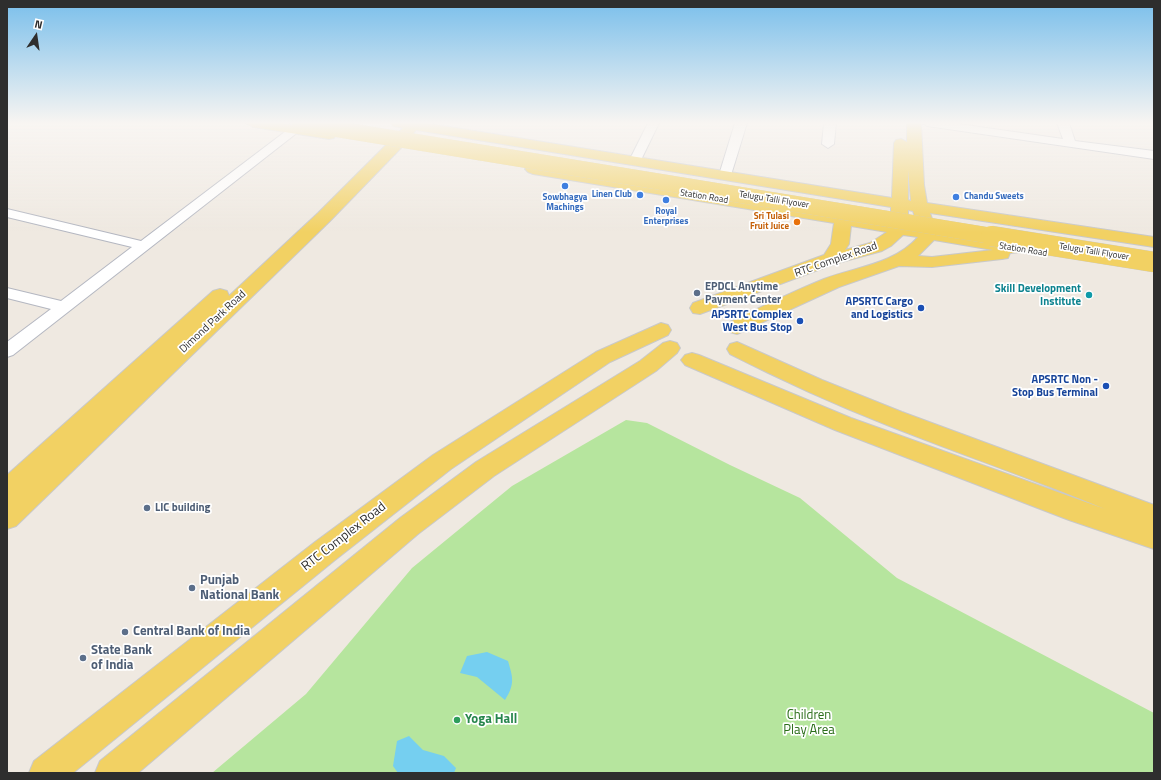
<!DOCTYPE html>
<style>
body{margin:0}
#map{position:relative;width:1161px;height:780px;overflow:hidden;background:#efe9e1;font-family:"Titillium Web",sans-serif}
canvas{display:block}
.frame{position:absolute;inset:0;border:8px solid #2e2e2e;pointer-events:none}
.north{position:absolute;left:16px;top:16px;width:40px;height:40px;-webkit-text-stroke:3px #fff;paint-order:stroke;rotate:13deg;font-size:11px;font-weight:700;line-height:16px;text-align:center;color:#2e2e2e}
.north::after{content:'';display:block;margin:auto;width:14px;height:18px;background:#2e2e2e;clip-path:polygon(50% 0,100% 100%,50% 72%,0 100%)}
</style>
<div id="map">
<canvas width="1161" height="780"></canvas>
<div class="frame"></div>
<div class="north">N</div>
</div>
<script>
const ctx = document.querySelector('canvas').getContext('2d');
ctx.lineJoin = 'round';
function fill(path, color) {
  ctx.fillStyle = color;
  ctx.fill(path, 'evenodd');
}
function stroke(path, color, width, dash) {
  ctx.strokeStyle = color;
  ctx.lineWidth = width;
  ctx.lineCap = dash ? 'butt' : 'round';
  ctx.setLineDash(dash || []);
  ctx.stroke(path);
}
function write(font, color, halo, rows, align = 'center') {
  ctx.font = font + ' "Titillium Web",sans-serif';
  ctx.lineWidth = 3.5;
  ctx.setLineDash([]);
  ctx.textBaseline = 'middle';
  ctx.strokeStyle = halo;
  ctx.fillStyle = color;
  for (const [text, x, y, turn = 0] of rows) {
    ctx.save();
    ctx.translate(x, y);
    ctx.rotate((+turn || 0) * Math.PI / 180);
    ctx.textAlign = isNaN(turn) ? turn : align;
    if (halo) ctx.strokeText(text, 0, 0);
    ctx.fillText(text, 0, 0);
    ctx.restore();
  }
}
fill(new Path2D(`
 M 626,420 L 647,423 L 730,465 L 800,498 L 897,578 L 1154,713 L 1154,773 L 212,773 L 306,694 L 412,568 L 512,486 Z`), '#b6e59e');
fill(new Path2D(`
 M 487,652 L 508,661 C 513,678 515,684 505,700 L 477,677 L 460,673 L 467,656 Z
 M 409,736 L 423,750 L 444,756 L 456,768 L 454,773 L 398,773 L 393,766 L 397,741 Z`), '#75cff0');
const minor = new Path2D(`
 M 648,123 L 659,123 L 639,164 L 631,164 L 629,161 Z
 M 735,123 L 747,123 L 731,175 L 725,179 L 719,175 Z
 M 824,123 L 836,123 L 834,144 L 828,148 L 822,144 Z
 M 922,123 L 952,123 L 1063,139 L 1057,123 L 1069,123 L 1075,141 L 1154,151 L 1154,159 L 927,126 Z
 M 294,127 L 300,130 L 298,132 L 13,355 L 7,357 L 7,342 L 51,309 L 7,298 L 7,288 L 61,301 L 132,247 L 7,217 L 7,209 L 141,241 L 290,128 Z`);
const major = new Path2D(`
 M 246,123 L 281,123 L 329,131 L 334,132 L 336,135 L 334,138 L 329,139 L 253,127 Z
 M 391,123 L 425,123 L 892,198 L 894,143 L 896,140 L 901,139 L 907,142 L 907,123 L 921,123 L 924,185 L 927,203 L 1154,237 L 1154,247 L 930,213 L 936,230 L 1020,244 L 1023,248 L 1020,252 L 1010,253 L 1008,258 L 1002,259 L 932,267 L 899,266 L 839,287 L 737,334 L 730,332 L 727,327 L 730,322 C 761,307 792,292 824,279 C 855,267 895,264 918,237 L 903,235 L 891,246 L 882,251 L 834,264 L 700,314 L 693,313 L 690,308 L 693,303 L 824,255 L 831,244 L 834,223 L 533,174 L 528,172 L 525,169 L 528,166 L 533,164 L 891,223 L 891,207 L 416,130 L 401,148 L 330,221 L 16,526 L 7,529 L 7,475 L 213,291 L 220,289 L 227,291 L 229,296 L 318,213 L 403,128 L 393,126 ZM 908,170 L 911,201 L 908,200 ZM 908,210 L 913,211 L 918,227 L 908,225 ZM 851,226 L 887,232 L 870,243 L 845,250 L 849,244 ZM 934,240 L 993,250 L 932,257 L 918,256 Z
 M 661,323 L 668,325 L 671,330 L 668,335 L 610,362 L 451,469 L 335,560 L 73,773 L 29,773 L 34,761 L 315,542 L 433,455 L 596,352 Z
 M 670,341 L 677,343 L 680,348 L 677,353 L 656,371 L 494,476 L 418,534 L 138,773 L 95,773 L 100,761 L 400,518 L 476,462 L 640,361 L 663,343 Z
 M 737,342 L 822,380 L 902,412 L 1154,505 L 1154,549 L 1069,520 L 835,430 L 685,365 L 681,360 L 685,355 L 692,353 L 699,355 L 851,418 L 1105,509 C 1033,479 960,454 887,425 C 834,404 781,380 730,354 L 727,349 L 730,344 Z`);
stroke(minor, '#b4b7c1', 2);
stroke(major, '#c9c9c9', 2);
fill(minor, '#fff');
fill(major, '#f2d163');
const majorBridgeFar1 = new Path2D(`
 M 300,123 L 998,237`);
const majorBridge = new Path2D(`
 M 991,236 L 1154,262`);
stroke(majorBridgeFar1, '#c9c9c9', 16, []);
stroke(majorBridge, '#c9c9c9', 21, []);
stroke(majorBridgeFar1, '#f2d163', 16);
stroke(majorBridge, '#f2d163', 20);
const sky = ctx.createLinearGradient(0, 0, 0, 232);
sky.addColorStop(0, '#7abfeb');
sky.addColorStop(0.53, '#f8f5f2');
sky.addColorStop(1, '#f8f5f200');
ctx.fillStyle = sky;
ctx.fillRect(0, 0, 1161, 232);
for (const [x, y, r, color] of [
 [565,186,4,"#3f7fe0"],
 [640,195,4,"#3f7fe0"],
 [956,197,4,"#3f7fe0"],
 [666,200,4,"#3f7fe0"],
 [797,222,4,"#e8710a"],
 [697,293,4,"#5c6f8a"],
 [1089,295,4,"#0f9aa8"],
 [921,308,4,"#1a4fb4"],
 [800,321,4,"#1a4fb4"],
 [1106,386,4,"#1a4fb4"],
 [147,508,4,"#5c6f8a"],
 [192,588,4,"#5c6f8a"],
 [125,632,4,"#5c6f8a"],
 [83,658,4,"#5c6f8a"],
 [457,720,4,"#2e9e5b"]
]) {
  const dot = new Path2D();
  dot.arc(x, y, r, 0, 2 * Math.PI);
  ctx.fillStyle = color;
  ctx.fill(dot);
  stroke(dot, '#fff', 1.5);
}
write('bold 9px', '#366cbe', '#fff', [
 ["Linen Club",632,195,"right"],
 ["Chandu Sweets",964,197,"left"],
 ["Sowbhagya",565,198],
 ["Machings",565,208],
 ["Royal",666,212],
 ["Enterprises",666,222]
]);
write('9px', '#2e2e2e', '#fff', [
 ["Station Road",704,197,9],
 ["Telugu Talli Flyover",774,200,9],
 ["Station Road",1023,250,9],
 ["Telugu Talli Flyover",1094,252,9]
]);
write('bold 9px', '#c56008', '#fff', [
 ["Sri Tulasi",789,217],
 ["Fruit Juice",789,227]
], 'right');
write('11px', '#2e2e2e', '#fff', [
 ["RTC Complex Road",836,260,-19],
 ["Dimond Park Road",213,322,-43]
]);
write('bold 11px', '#4e5e75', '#fff', [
 ["EPDCL Anytime",705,287],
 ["Payment Center",705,300],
 ["LIC building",155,508]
], 'left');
write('bold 11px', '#0d838f', '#fff', [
 ["Skill Development",1081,289],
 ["Institute",1081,302]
], 'right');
write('bold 11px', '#164399', '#fff', [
 ["APSRTC Cargo",913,302],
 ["and Logistics",913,315],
 ["APSRTC Complex",792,315],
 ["West Bus Stop",792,328],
 ["APSRTC Non -",1098,380],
 ["Stop Bus Terminal",1098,393]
], 'right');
write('13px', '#2e2e2e', '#fff', [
 ["RTC Complex Road",344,537,-38]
]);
write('bold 13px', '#4e5e75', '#fff', [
 ["Punjab",200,581],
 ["National Bank",200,596],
 ["Central Bank of India",133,632],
 ["State Bank",91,651],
 ["of India",91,666]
], 'left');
write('13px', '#2c6e1b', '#fff', [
 ["Children",809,716],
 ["Play Area",809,731]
]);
write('bold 13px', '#27864d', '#fff', [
 ["Yoga Hall",465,720]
], 'left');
</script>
